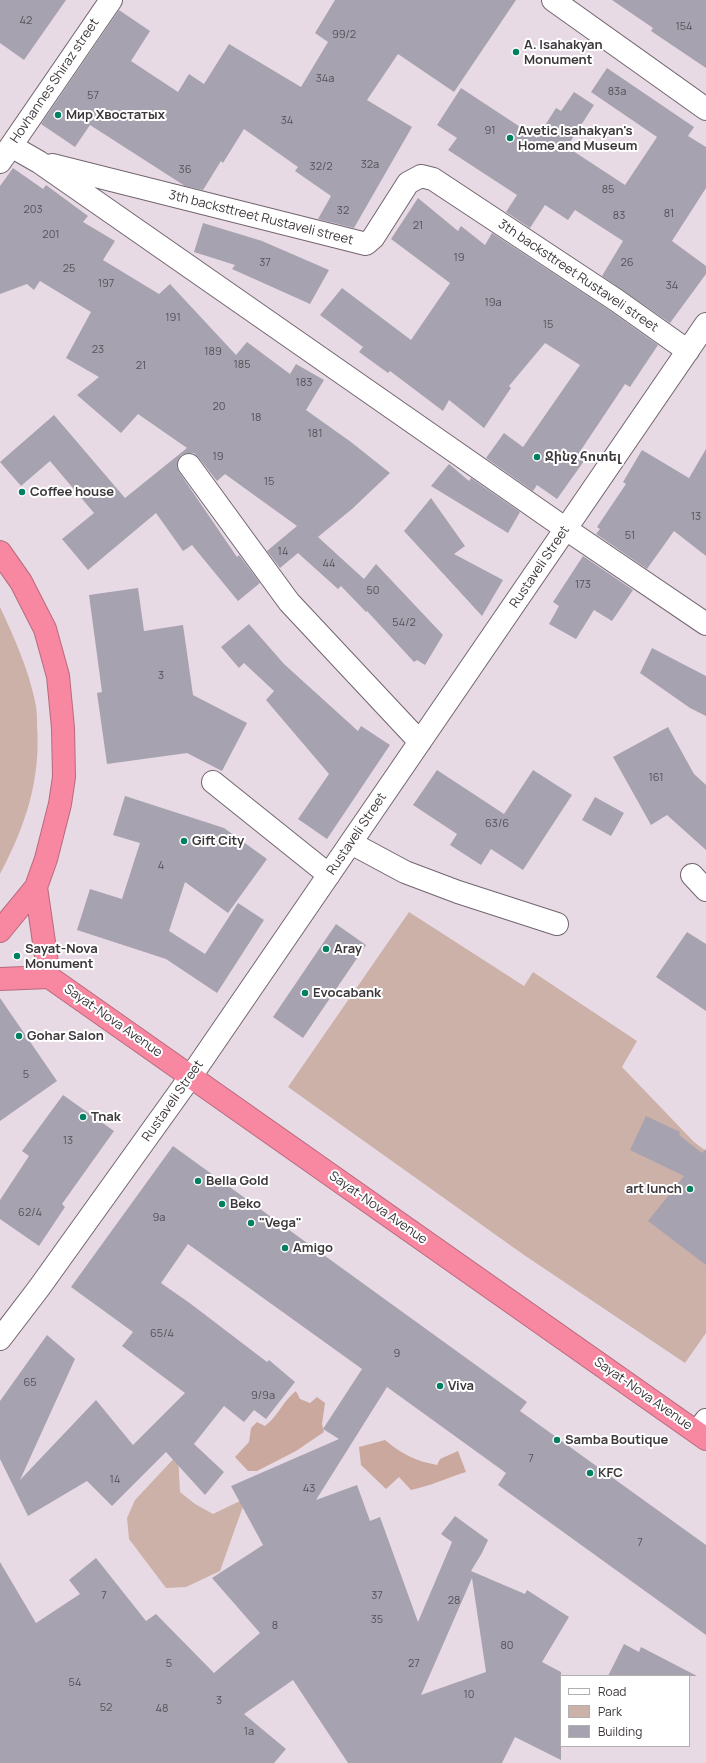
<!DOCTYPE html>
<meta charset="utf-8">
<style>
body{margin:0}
#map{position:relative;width:706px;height:1763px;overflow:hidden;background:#e8dae5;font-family:Manrope,sans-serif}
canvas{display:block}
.legend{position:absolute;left:560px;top:1675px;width:130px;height:72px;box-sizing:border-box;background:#fff;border:1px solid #b1afb1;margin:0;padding:5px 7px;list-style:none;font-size:12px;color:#3d373b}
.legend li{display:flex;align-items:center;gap:8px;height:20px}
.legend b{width:20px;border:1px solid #b1afb1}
</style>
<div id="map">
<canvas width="706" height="1763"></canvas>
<ul class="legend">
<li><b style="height:5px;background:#fff"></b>Road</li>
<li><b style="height:11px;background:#ccb1a8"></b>Park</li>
<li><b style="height:11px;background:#a6a2b0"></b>Building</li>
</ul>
</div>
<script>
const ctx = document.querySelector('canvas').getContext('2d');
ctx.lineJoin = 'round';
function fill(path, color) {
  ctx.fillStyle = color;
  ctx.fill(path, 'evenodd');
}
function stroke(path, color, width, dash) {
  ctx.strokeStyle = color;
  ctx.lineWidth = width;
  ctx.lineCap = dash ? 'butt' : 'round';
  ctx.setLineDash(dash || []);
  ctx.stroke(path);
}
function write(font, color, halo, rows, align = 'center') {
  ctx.font = font + ' Manrope,"Noto Sans Armenian",sans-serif';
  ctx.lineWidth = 4;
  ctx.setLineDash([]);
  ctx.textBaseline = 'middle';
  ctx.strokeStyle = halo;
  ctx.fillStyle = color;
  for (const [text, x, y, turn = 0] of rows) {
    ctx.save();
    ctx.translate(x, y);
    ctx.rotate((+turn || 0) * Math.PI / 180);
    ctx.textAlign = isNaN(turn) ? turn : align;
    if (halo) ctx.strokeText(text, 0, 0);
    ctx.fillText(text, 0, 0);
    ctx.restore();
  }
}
fill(new Path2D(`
 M 0,607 C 14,637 28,668 35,701 C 37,709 37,718 37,726 C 41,780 25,827 0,874 Z
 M 409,912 L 524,986 L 533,972 L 637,1041 L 622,1067 L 694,1142 L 706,1151 L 706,1333 L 685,1363 L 524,1255 L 288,1087 Z
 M 178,1454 L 180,1492 L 195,1504 L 213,1514 L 246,1498 L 220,1571 L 186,1587 L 166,1588 L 129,1539 L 127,1518 L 135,1500 Z`), '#ccb1a8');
fill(new Path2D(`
 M 296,1391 L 300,1399 L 310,1403 L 317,1397 L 325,1403 L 322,1424 L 324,1432 L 296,1451 L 257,1471 L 248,1471 L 235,1457 L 249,1442 L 251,1428 L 257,1422 L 265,1426 C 278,1416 283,1401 296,1391 Z
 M 385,1440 C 402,1454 415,1461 437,1465 L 440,1459 L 458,1451 L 466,1472 C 447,1478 430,1486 411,1490 L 399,1477 L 386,1489 L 361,1465 L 359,1447 Z`), '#cba89d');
fill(new Path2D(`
 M 0,0 L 66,0 L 24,60 L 0,43 Z
 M 335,0 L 516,0 L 454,92 L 398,54 L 367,100 L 412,127 L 354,228 L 318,219 L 331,196 L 295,171 L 298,167 L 244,129 L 223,163 L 221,161 L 203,190 L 185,186 L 90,125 L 75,147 L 41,124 L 119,10 L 150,31 L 131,61 L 178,92 L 189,74 L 204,84 L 229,44 L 301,87 L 328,42 L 315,33 Z
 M 612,0 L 706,0 L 706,68 L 651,31 L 653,28 Z
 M 607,68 L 694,127 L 688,136 L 706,147 L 706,188 L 672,241 L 706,266 L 706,274 L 670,323 L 602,276 L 623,241 L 575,210 L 568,220 L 545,205 L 530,228 L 506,212 L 517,195 L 448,150 L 457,138 L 437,125 L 461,88 L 537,138 L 556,108 L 561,111 L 574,92 L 594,105 L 567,147 L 625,185 L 657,137 L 591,92 Z
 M 13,168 L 43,189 L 46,185 L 88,216 L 83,222 L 115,241 L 103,260 L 159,294 L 170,284 L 236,355 L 247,342 L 290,374 L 296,364 L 324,380 L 306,410 L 351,442 L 390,473 L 352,509 L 318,537 L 364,579 L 376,564 L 443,635 L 425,665 L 417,660 L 414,662 L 367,611 L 366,612 L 341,586 L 338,589 L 298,553 L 280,568 L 267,551 L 297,526 L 225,474 L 217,481 L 199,458 L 194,453 L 187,453 L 181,455 L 178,460 L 177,466 L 179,472 L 237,557 L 239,555 L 260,583 L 238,601 L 192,545 L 183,551 L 156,513 L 88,570 L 62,539 L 94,513 L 50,461 L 21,486 L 0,462 L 54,415 L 125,498 L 187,448 L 138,414 L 121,433 L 77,395 L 99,377 L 66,358 L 91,312 L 40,281 L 34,290 L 27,284 L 0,294 L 0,186 Z
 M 418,198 L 458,231 L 461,226 L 485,245 L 492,233 L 609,310 L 658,345 L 630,387 L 625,384 L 577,456 L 584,461 L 557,499 L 537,485 L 533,491 L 486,458 L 504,433 L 523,447 L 580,365 L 545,343 L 509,386 L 511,388 L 484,428 L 449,400 L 443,411 L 390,371 L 388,373 L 359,352 L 363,347 L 320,315 L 342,288 L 411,340 L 450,283 L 391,239 Z
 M 203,223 L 262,241 L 329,270 L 310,304 L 232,269 L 235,265 L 194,252 Z
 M 706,449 L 706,556 L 674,531 L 647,569 L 596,534 L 600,529 L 597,527 L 626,484 L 623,482 L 642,450 L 689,478 Z
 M 449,464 L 469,481 L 471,478 L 520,512 L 508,533 L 431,486 Z
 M 431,498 L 465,546 L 454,554 L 503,580 L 482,616 L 404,531 Z
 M 583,556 L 633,590 L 612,621 L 594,610 L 576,639 L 549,624 L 559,606 L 553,602 Z
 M 138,588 L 144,631 L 183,625 L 193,695 L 247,723 L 222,771 L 187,753 L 107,764 L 97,693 L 102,692 L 89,595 Z
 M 249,624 L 284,664 L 358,731 L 361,726 L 390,745 L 327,839 L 298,819 L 329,774 L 266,700 L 274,691 L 244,663 L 239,668 L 221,647 Z
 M 652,648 L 706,676 L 706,716 L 690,708 L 640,673 Z
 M 668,727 L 694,774 L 706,785 L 706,850 L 667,815 L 651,825 L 613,757 Z
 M 437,770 L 504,814 L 533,770 L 572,795 L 523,870 L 491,849 L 481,865 L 450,845 L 457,834 L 413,805 Z
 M 125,796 L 224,828 L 267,859 L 228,913 L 185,882 L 169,931 L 205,954 L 238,903 L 264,920 L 217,993 L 166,959 L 77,930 L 90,889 L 122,899 L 140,843 L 113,835 Z
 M 595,797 L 624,813 L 611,836 L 582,820 Z
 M 336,924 L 366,945 L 303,1038 L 273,1017 Z
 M 687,932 L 706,944 L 706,1011 L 656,977 Z
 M 0,998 L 57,1081 L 0,1121 Z
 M 63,1095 L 114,1131 L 62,1204 L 65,1207 L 39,1246 L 0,1219 L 0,1200 L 29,1156 L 22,1151 Z
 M 646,1116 L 680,1132 L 679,1135 L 702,1153 L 706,1149 L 706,1265 L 648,1221 L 684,1176 L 630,1150 Z
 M 173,1146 L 527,1402 L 520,1411 L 706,1545 L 706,1635 L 498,1485 L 506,1473 L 387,1387 L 316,1500 L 357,1485 L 370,1521 L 380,1517 L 418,1622 L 452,1542 L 441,1534 L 455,1516 L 488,1540 L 482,1553 L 471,1571 L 525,1594 L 527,1590 L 569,1617 L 542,1662 L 561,1672 L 561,1760 L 515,1737 L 502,1763 L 348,1763 L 293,1680 L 244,1714 L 286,1749 L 274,1763 L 0,1763 L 0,1562 L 36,1623 L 80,1594 L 69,1580 L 96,1558 L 146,1621 L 156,1614 L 214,1673 L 260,1633 L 212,1578 L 263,1545 L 231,1486 L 339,1439 L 323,1429 L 362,1369 L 188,1244 L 161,1283 L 191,1304 L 267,1362 L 269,1360 L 295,1382 L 266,1419 L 254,1410 L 244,1422 L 224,1406 L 194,1444 L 224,1472 L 205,1495 L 166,1452 L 112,1506 L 87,1481 L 28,1516 L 0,1459 L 0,1401 L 47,1335 L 75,1359 L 20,1480 L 96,1400 L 133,1445 L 185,1393 L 122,1346 L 133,1332 L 71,1287 ZM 472,1578 L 486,1672 L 421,1695 Z
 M 624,1644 L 639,1652 L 641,1647 L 697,1676 L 608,1676 Z`), '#a6a2b0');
const minor = new Path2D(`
 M 553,0 L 706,109
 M 11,146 L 39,162 L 566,529 L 706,624
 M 0,162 L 111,0
 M 52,165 L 366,244 L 373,238 L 408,183 L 421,176 L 433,179 L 616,300 L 688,351
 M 189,465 L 289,602 L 420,742
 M 213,782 L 329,875
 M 351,843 L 405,872 L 458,892 L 557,924
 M 692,875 L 706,890
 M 0,1339 L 39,1288 L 191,1076 L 706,324
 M 697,1432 L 706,1420`);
const highway = new Path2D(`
 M 0,552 L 21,582 L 45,629 L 58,676 L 63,728 L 64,777 L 60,804 L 46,859 L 36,887 L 0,931
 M 36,887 L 49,977
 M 49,977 L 706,1439
 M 0,979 L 49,977`);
stroke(minor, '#71656f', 24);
stroke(highway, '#b76b7d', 24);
stroke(minor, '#fff', 22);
stroke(highway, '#f887a1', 22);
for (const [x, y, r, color] of [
 [516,52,4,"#008060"],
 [58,115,4,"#008060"],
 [510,138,4,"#008060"],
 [537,457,4,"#008060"],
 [22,492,4,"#008060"],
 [184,841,4,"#008060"],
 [326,949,4,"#008060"],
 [17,956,4,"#008060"],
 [305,993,4,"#008060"],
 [19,1036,4,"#008060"],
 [83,1117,4,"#008060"],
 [198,1181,4,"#008060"],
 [690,1189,4,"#008060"],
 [222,1204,4,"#008060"],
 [251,1223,4,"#008060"],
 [285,1248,4,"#008060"],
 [440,1386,4,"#008060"],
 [557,1440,4,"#008060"],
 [590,1473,4,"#008060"]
]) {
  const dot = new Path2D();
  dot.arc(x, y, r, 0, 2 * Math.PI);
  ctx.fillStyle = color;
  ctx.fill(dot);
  stroke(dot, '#fff', 1.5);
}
write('11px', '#575258', null, [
 ["42",26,21],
 ["154",684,27],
 ["99/2",344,35],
 ["34a",325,79],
 ["83a",617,92],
 ["57",93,96],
 ["34",287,121],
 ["91",490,131],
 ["32a",370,165],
 ["32/2",321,167],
 ["36",185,170],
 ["85",608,190],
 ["203",33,210],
 ["32",343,211],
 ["81",669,214],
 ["83",619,216],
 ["21",418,226],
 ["201",51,235],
 ["19",459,258],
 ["37",265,263],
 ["26",627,263],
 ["25",69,269],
 ["197",106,284],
 ["34",672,286],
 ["19a",493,303],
 ["191",173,318],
 ["15",548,325],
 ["23",98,350],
 ["189",213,352],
 ["185",242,365],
 ["21",141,366],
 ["183",304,383],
 ["20",219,407],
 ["18",256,418],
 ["181",315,434],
 ["19",218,457],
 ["15",269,482],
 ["13",696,517],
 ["51",630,536],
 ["14",283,552],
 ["44",329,564],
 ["173",583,585],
 ["50",373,591],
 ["54/2",404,623],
 ["3",161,676],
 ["161",656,778],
 ["63/6",497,824],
 ["4",161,866],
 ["5",26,1075],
 ["13",68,1141],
 ["62/4",30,1213],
 ["9a",159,1218],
 ["65/4",162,1334],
 ["9",397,1354],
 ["65",30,1383],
 ["9/9a",263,1396],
 ["7",531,1459],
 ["14",115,1480],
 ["43",309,1489],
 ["7",640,1543],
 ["7",104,1596],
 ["37",377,1596],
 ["28",454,1601],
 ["35",377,1620],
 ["8",275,1626],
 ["80",507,1646],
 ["5",169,1664],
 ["27",414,1664],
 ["54",75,1683],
 ["10",469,1695],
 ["3",219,1701],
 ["52",106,1708],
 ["48",162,1709],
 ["1а",249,1732]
]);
write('bold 13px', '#3d373b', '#fff', [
 ["A. Isahakyan",524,45],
 ["Monument",524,60],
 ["Мир Хвостатых",66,115],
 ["Avetic Isahakyan's",518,131],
 ["Home and Museum",518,146],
 ["Ջինջ հոտել",545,457],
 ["Coffee house",30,492],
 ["Gift City",192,841],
 ["Sayat-Nova",25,949],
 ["Monument",25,964],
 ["Aray",334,949],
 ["Evocabank",313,993],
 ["Gohar Salon",27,1036],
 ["Tnak",91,1117],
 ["Bella Gold",206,1181],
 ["art lunch",682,1189,"right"],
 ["Beko",230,1204],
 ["\"Vega\"",259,1223],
 ["Amigo",293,1248],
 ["Viva",448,1386],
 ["Samba Boutique",565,1440],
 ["KFC",598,1473]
], 'left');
write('13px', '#3d373b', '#fff', [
 ["Hovhannes Shiraz street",55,81,-56],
 ["3th backsttreet Rustaveli street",261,218,14],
 ["3th backsttreet Rustaveli street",578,276,34],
 ["Rustaveli Street",540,567,-56],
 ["Rustaveli Street",357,834,-56],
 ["Sayat-Nova Avenue",113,1021,35],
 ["Rustaveli Street",173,1101,-55],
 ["Sayat-Nova Avenue",378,1208,35],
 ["Sayat-Nova Avenue",643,1394,35]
]);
</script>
